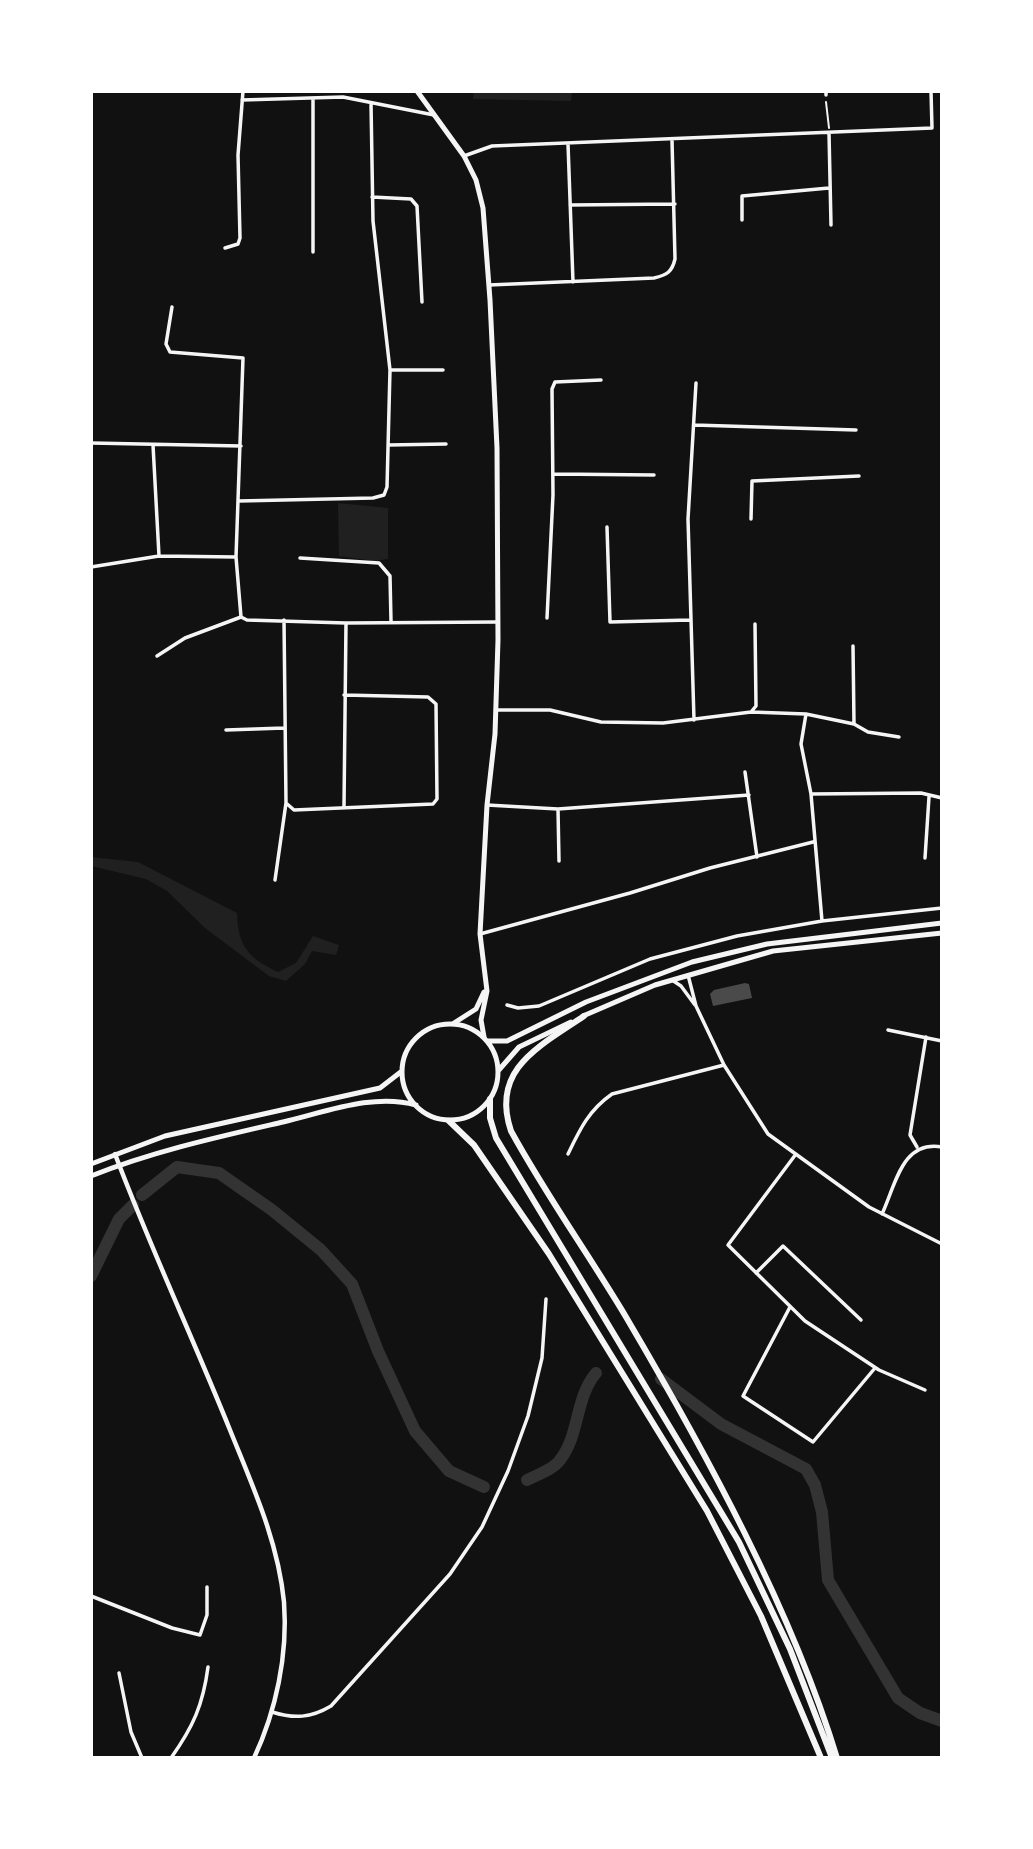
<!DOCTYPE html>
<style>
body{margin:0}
#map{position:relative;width:1033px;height:1849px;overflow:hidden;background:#111;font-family:"DM Sans",sans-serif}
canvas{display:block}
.frame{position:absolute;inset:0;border:93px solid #fff;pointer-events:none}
</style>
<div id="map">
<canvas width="1033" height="1849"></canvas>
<div class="frame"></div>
</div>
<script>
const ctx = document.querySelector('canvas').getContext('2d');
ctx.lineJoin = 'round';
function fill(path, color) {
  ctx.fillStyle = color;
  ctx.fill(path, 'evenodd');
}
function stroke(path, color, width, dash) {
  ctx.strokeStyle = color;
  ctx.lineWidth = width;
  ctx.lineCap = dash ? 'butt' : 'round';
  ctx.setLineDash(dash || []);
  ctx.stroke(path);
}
fill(new Path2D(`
 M 474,91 L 572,91 L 571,101 L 473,99 Z
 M 338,503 L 388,508 L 388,559 L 374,561 L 339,556 Z
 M 91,857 L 138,862 L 237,913 C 238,946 248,958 278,972 L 296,963 L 313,936 L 339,945 L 336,955 L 312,951 L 305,964 L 286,981 L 269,976 L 205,928 L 167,891 L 146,879 L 91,866 Z`), '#202020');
stroke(new Path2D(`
 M 142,1195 L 177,1167 L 219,1173 L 272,1210 L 321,1250 L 352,1284 L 378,1351 L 415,1431 L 449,1471 L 484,1487
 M 91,1276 L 119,1219 L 133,1205
 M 661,1379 L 721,1424 L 806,1469 L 815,1485 L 822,1512 L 828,1580 L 898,1698 L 920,1713 L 942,1721
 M 527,1480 C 537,1475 554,1469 560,1460 C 580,1434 575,1398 596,1373`), '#333', 12);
fill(new Path2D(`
 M 745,983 L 749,984 L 752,998 L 713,1006 L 710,994 L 714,990 Z`), '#4a4a4a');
stroke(new Path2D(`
 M 826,102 L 829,128`), '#f5f5f5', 2);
stroke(new Path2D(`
 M 826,91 L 826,95
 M 242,100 L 343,97 L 434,115
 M 829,133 L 831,225
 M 568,144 L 573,282
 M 464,156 L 492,146 L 932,128 L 931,91
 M 372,197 L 411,199 L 417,206 L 422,302
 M 570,205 L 675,204
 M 742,220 L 742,196 L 829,188
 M 225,248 L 238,244 L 240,238 L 238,155 L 243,91
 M 313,252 L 313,99
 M 489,285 L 654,278 C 667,275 672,272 675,259 L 672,140
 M 172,307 L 166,344 L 170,352 L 243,358 L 236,557 L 241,617
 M 390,370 L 443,370
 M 694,425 L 856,430
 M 91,443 L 241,446
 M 153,445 L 159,556
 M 388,445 L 446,444
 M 554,474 L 654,475
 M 239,501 L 373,498 L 384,495 L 387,487 L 390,370 L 373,221 L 371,103
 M 751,519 L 752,481 L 859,476
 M 607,527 L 610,622 L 690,620
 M 300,558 L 379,563 L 390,576 L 391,621
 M 91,567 L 159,556 L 236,557
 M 547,618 L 553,495 L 552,389 L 555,382 L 601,380
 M 853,646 L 854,724
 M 157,656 L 185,638 L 241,617 L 247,620 L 346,623 L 497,622
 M 497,710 L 550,710 L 601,722 L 663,723 L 751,712 L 806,714 L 854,724 L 868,732 L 899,737
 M 751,712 L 756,706 L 755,624
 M 806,714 L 801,744 L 811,794 L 822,921
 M 694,720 L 688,519 L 696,383
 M 226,730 L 284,728
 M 745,772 L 757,857
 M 811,794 L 921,793 L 942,798
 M 286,803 L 294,810 L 433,804 L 437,799 L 436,704 L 428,697 L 344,695
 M 487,805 L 558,809 L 749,795
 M 344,806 L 346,623
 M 558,809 L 559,861
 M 925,858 L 929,797
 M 275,880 L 286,803 L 284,620
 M 480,934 L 630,893 L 710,868 L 813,842
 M 688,975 L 696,1006 L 724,1065 L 768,1134 L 869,1207 L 942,1244
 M 672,980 L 681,986 L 695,1005
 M 507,1005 L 518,1008 L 539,1006 L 650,959 L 737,936 L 822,921 L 942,908
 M 888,1030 L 942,1041
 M 917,1147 L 910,1135 L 926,1037
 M 568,1154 C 580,1129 589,1110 612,1094 L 724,1065
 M 796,1154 L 728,1245 L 805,1321 L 879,1370 L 925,1390
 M 882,1214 C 896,1184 902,1140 942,1147
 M 756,1273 L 783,1246 L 861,1320
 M 790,1307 L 743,1396 L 813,1442 L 875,1368
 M 91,1596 L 172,1628 L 200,1635 L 207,1615 L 207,1587
 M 119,1673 L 131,1732 L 142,1758
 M 272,1712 C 294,1719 311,1718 331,1706 L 450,1574 L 482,1527 L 508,1471 L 528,1416 L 542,1358 L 546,1299
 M 171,1758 C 193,1727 203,1705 208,1667`), '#f5f5f5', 3.5);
stroke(new Path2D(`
 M 115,1154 C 150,1247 193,1338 230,1430 C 253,1487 278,1541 284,1602 C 288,1655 276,1711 254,1758`), '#f5f5f5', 4.5);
stroke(new Path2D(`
 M 417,91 L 464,156 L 476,180 L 483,208 L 490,300 L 497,448 L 498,640 L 495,734 L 487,805 L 480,934 L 487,991 L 481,1020 L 484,1037
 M 454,1023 L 476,1009 L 484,992`), '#f5f5f5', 5);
stroke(new Path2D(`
 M 583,1016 L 655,985 L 773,951 L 942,933
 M402 1072a48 48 0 1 1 96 0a48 48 0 1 1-96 0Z
 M 487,1041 L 507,1041 L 586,1002 L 692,962 L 767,944 L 942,923
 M 498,1071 L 519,1047 L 571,1022
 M 91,1164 L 165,1136 L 380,1088 L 402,1071
 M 91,1176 C 154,1151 218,1137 283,1122 C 326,1112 373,1093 416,1105`), '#f5f5f5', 5);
stroke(new Path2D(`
 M 584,1016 C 540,1046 490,1069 511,1131 C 546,1195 589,1255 626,1317 C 705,1451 792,1610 837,1758
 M 490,1099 L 490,1118 L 496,1138 L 739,1542 L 790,1649 L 832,1758
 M 449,1121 L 474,1145 L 549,1254 L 707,1511 L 761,1616 L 821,1758`), '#f5f5f5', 6);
</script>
